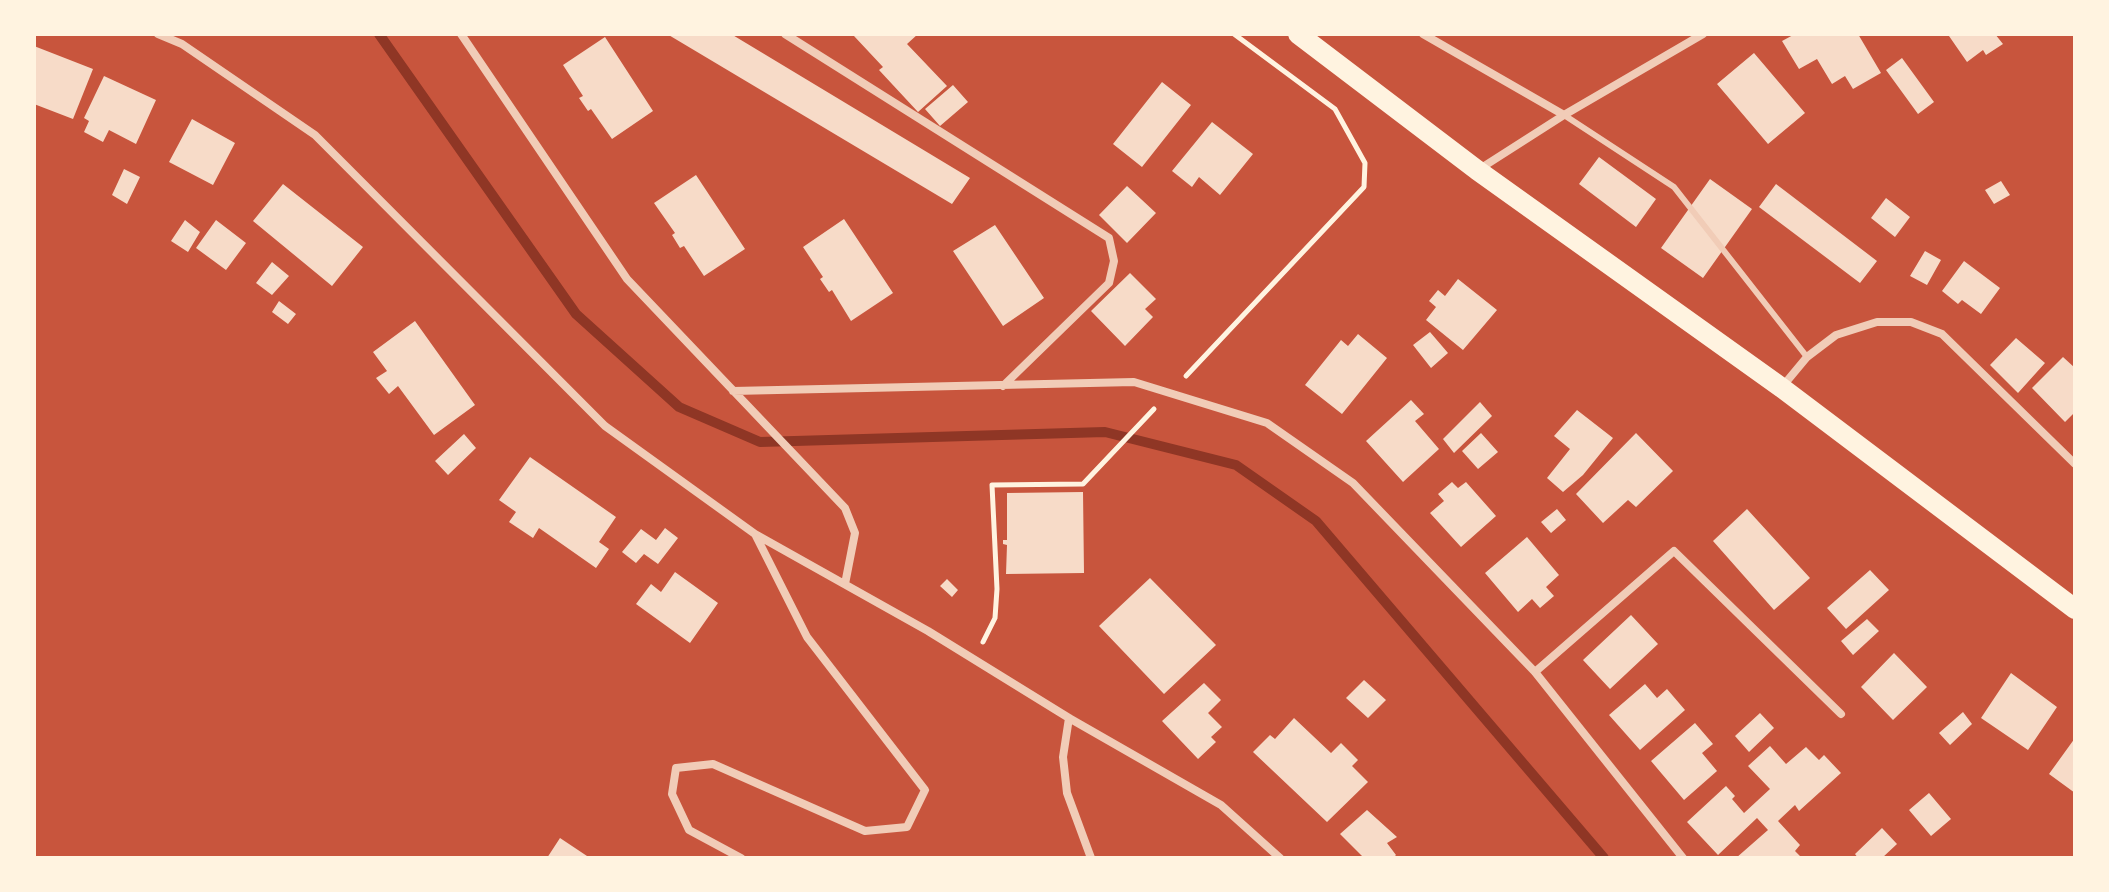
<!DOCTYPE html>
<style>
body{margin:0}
#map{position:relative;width:2109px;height:892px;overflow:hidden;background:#c8553d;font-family:"Archivo Narrow",sans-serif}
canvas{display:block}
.frame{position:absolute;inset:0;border:36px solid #fff3e0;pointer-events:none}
</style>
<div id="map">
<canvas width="2109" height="892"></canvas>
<div class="frame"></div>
</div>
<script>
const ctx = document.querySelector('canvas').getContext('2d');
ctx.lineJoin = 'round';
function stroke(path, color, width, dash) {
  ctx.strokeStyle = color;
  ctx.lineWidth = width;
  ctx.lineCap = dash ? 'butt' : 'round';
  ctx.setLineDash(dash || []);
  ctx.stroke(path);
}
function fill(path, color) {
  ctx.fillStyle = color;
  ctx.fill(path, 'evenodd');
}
stroke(new Path2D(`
 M 379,34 L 576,314 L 679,407 L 760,442 L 1105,432 L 1236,465 L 1316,521 L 1604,858`), '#8f3625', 10);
fill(new Path2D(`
 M 667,34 L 731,34 L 970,178 L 952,204 Z
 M 856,34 L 918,34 L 907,44 L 947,86 L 918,112 L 879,70 L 883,67 L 854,36 Z
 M 1795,34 L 1858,34 L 1881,73 L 1853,89 L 1845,76 L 1832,84 L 1817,59 L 1799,69 L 1782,41 Z
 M 1952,34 L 1995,34 L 2003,44 L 1986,55 L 1983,50 L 1967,62 L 1949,36 Z
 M 605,37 L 653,111 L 612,139 L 591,109 L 588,111 L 579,98 L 583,96 L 563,65 Z
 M 34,46 L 93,69 L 73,119 L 34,104 Z
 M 1754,53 L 1805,113 L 1768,144 L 1717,84 Z
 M 1902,58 L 1934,102 L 1918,114 L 1886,70 Z
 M 104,76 L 156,100 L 136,144 L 109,130 L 103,142 L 84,132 L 89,121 L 84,118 Z
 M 1162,82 L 1191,105 L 1142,167 L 1113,144 Z
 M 953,85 L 968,102 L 940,126 L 925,109 Z
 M 192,119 L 235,143 L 213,185 L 169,162 Z
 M 1212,122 L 1253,154 L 1220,195 L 1199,177 L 1192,187 L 1172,171 Z
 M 1599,157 L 1656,199 L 1636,227 L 1579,184 Z
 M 124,169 L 140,177 L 127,204 L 112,195 Z
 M 696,175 L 745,249 L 704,276 L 684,246 L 680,248 L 672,235 L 675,233 L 654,203 Z
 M 1710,179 L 1752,209 L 1703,278 L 1661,248 Z
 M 2001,181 L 2010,195 L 1994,204 L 1985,190 Z
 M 283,184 L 363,247 L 332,286 L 253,221 Z
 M 1776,184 L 1877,261 L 1860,283 L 1759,207 Z
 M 1127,186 L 1156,213 L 1127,243 L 1099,215 Z
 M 1886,198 L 1910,217 L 1895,237 L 1871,218 Z
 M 844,219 L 893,293 L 851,321 L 832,290 L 829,292 L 820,279 L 823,277 L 803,247 Z
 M 185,220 L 200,232 L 188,252 L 171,241 Z
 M 216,220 L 246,243 L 226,270 L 196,248 Z
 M 995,225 L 1044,298 L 1003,326 L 953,251 Z
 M 1925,251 L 1941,260 L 1927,285 L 1910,276 Z
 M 1964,261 L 2000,288 L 1981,314 L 1962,300 L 1958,304 L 1942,291 Z
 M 272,262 L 289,276 L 272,295 L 256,283 Z
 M 1130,273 L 1156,299 L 1145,309 L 1153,317 L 1125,346 L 1091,311 Z
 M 1458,279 L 1497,310 L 1463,350 L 1426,320 L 1436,307 L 1429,301 L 1438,290 L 1445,296 Z
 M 279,301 L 296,314 L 288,324 L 272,312 Z
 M 415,321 L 475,405 L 434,435 L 398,386 L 389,394 L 376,378 L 387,371 L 373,352 Z
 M 1430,332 L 1448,353 L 1431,368 L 1413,345 Z
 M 1358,334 L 1387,358 L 1342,414 L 1305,385 L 1341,340 L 1348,346 Z
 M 2016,338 L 2045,363 L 2018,393 L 1990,365 Z
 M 2063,357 L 2075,368 L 2075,412 L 2065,422 L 2032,388 Z
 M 1411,400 L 1424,414 L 1415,421 L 1439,449 L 1403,482 L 1366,441 Z
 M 1480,402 L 1492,416 L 1454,453 L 1443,439 Z
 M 1577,410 L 1613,438 L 1583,475 L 1563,492 L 1547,478 L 1570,449 L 1554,436 Z
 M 1481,433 L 1498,452 L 1478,469 L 1462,451 Z
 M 1636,433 L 1673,471 L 1636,507 L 1628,500 L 1603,523 L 1576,494 Z
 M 464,434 L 476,448 L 448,475 L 435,461 Z
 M 530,457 L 616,517 L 599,542 L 609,549 L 596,568 L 539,528 L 533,538 L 509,522 L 516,512 L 499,500 Z
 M 1452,482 L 1458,488 L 1466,482 L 1496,516 L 1461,547 L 1430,513 L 1444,501 L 1438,494 Z
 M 1083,492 L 1084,573 L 1006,574 L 1007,545 L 1003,544 L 1003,540 L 1007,540 L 1007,493 Z
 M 1557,509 L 1566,520 L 1551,533 L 1541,522 Z
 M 1747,509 L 1810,578 L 1774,610 L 1713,541 Z
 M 665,528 L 678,538 L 658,564 L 644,554 L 636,563 L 622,552 L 641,529 L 656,540 Z
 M 1527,537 L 1559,575 L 1546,587 L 1554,596 L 1540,608 L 1532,599 L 1518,612 L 1485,573 Z
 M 1870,570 L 1889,590 L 1846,629 L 1827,608 Z
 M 675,572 L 718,603 L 690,643 L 636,604 L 651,584 L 661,592 Z
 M 1150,578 L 1216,645 L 1164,694 L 1099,626 Z
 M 947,579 L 958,590 L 952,597 L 940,586 Z
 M 1631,615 L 1658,644 L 1610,689 L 1583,660 Z
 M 1867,619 L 1879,631 L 1853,655 L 1841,641 Z
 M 1894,653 L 1927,687 L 1893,720 L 1861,687 Z
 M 2011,673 L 2057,707 L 2028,750 L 1981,718 Z
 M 1364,680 L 1386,700 L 1368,718 L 1346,698 Z
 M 1204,683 L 1221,700 L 1208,713 L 1222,727 L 1211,737 L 1216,742 L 1198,759 L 1162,721 Z
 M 1645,684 L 1657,698 L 1667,689 L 1685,710 L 1640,750 L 1609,715 Z
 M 1963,712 L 1972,724 L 1950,745 L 1939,733 Z
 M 1760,713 L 1774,728 L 1749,752 L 1735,736 Z
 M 1294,718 L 1331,753 L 1341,743 L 1358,760 L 1352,766 L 1368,782 L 1327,822 L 1253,752 L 1270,735 L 1275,739 Z
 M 1695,723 L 1713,744 L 1702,753 L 1717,771 L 1684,800 L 1651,761 Z
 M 2075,738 L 2075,793 L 2049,774 Z
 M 1770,746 L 1786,764 L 1806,747 L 1819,760 L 1824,755 L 1841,773 L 1799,811 L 1795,805 L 1778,821 L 1800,845 L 1795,851 L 1802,858 L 1736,858 L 1768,830 L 1757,818 L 1718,855 L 1687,822 L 1726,786 L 1735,796 L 1732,799 L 1744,813 L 1770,789 L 1748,766 Z
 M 1929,793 L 1951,819 L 1931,836 L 1909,810 Z
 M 1367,810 L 1397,837 L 1387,843 L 1396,855 L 1393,858 L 1364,858 L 1340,834 Z
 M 1882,828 L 1897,844 L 1882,858 L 1858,858 L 1855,854 Z
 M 560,838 L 590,858 L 547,858 Z`), '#f7dbc8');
stroke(new Path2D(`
 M 1186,376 L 1364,187 L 1365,163 L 1335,109 L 1234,34
 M 983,642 L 995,618 L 997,589 L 992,485 L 1083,484 L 1154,409`), '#fff3e0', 5);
stroke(new Path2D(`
 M 1564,115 L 1674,187 L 1807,357`), '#f1ccb7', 6);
stroke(new Path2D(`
 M 158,34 L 182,44 L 315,135 L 605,426 L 755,534 L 928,631 L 1069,718 L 1221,805 L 1280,858
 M 461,34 L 627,279 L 845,508 L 855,533 L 845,584
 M 785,34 L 1109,238 L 1114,261 L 1109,283 L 1003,386
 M 1423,34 L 1564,115
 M 1478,170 L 1564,115 L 1703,34
 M 1782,387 L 1807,357 L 1836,335 L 1877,322 L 1911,322 L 1942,334 L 2075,464
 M 733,391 L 1134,382 L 1267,423 L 1353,483 L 1535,672 L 1683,858
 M 1535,672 L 1674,551 L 1841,714
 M 1069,718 L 1063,757 L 1067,793 L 1091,858
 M 741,858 L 689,830 L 672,794 L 676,768 L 713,764 L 865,831 L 907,827 L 925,790 L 807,637 L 756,536`), '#f1ccb7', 8);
stroke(new Path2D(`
 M 1298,34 L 1477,170 L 1782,388 L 2075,609`), '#fff3e0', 20);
</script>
